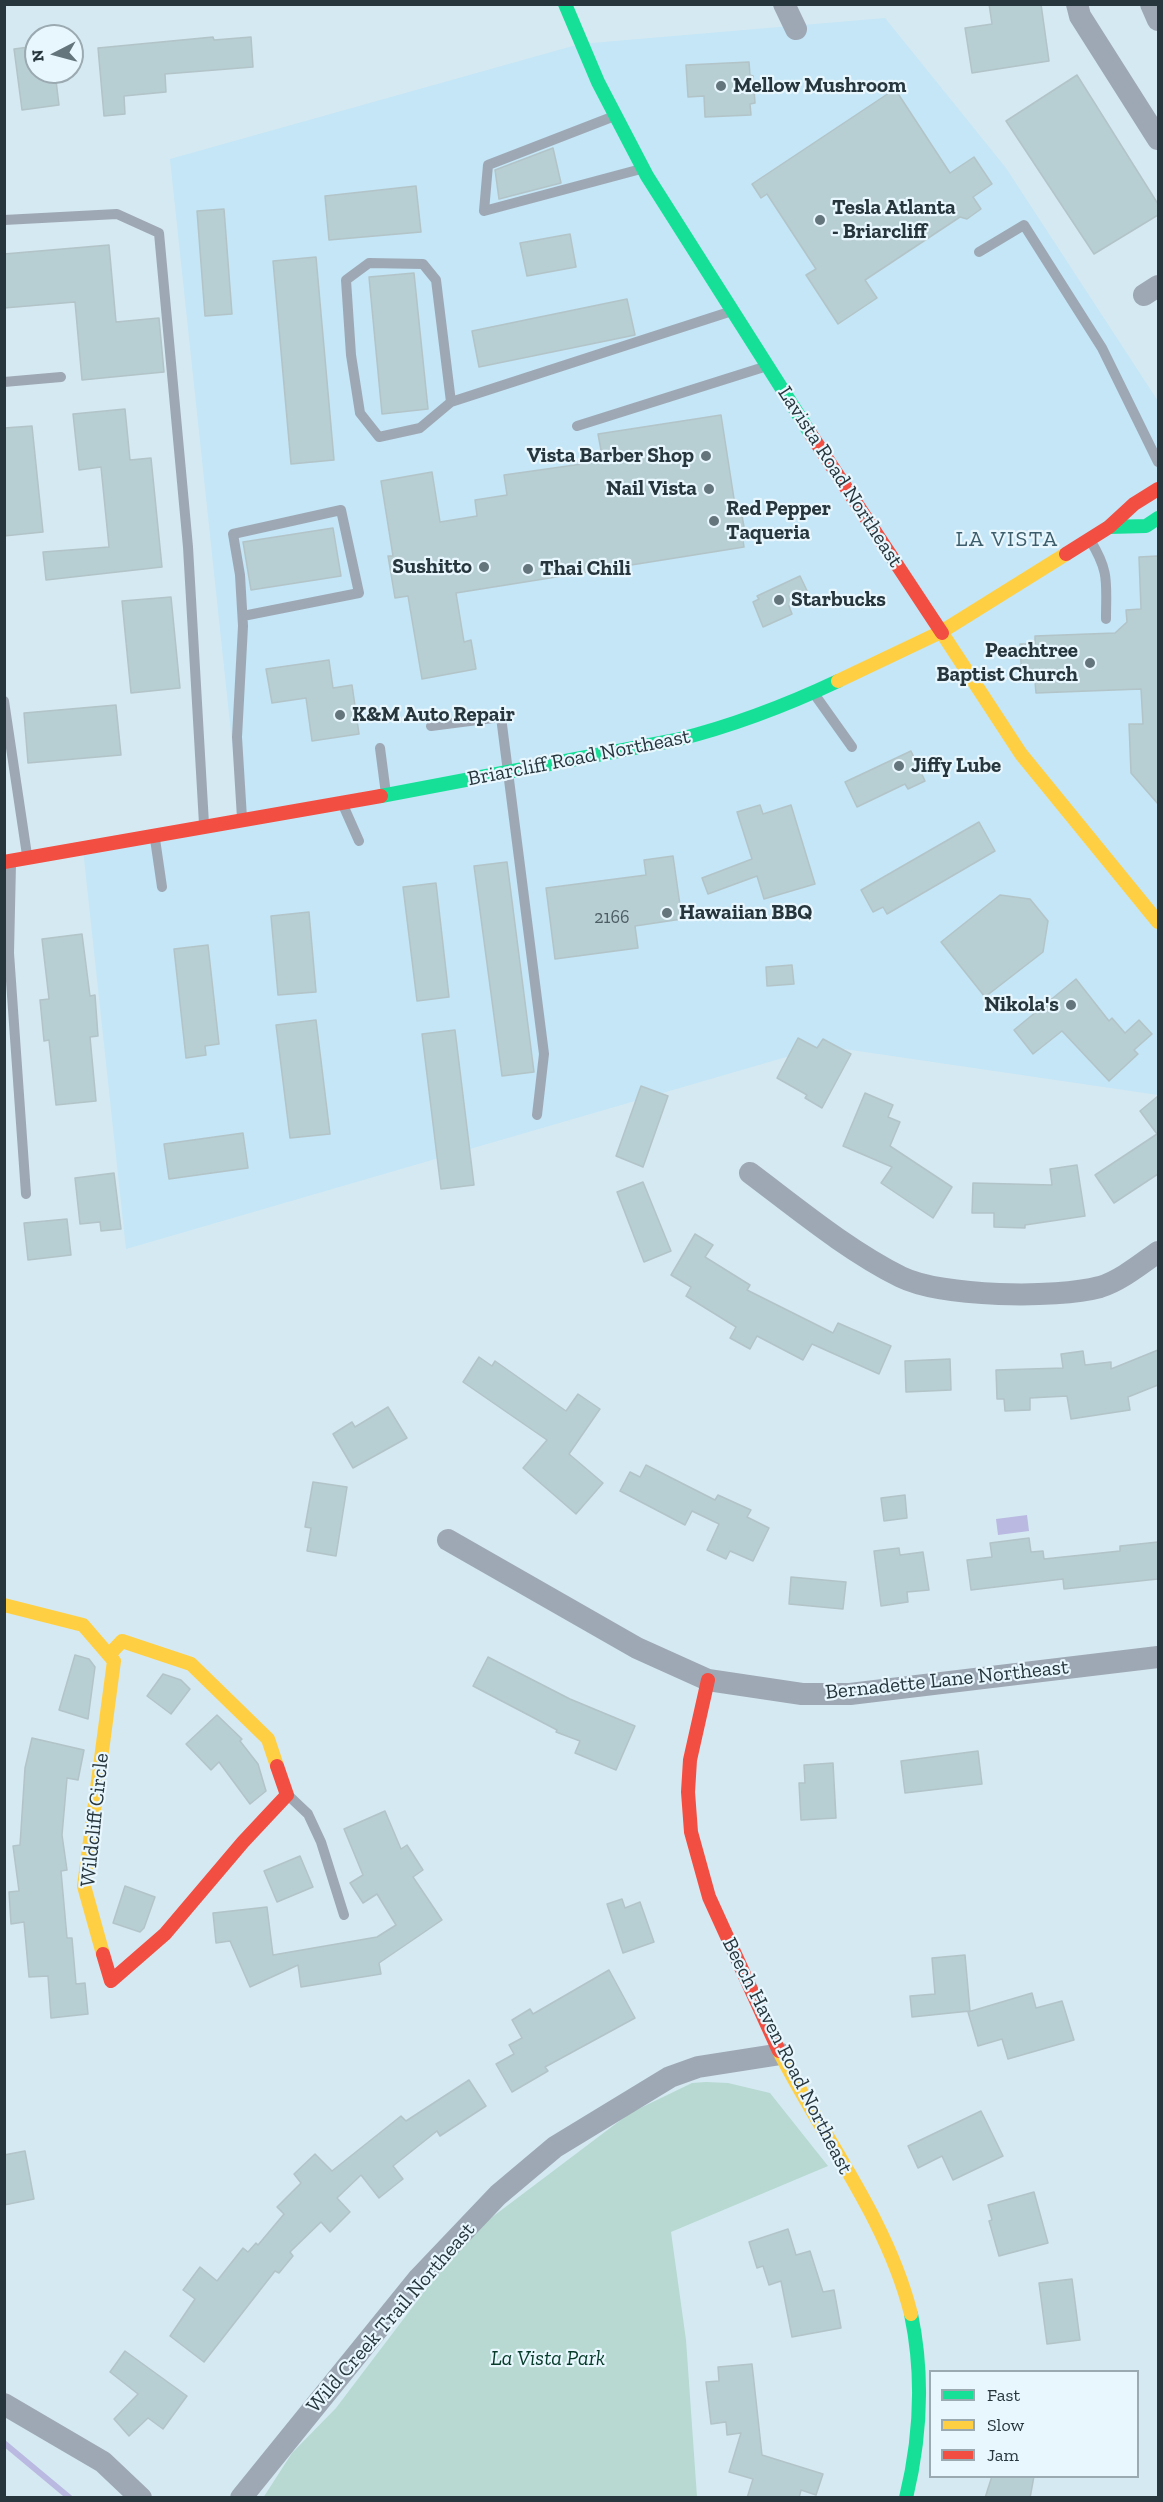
<!DOCTYPE html>
<style>
body{margin:0}
#map{position:relative;width:1163px;height:2502px;overflow:hidden;background:#d5e9f2;font-family:"Zilla Slab",serif}
canvas{display:block}
.frame{position:absolute;inset:0;border:6px solid #27363c;pointer-events:none}
.legend{position:absolute;left:929px;top:2370px;width:210px;height:108px;box-sizing:border-box;background:#e8f6fe;border:2px solid #9ba9b0;margin:0;padding:8px 10px;list-style:none;font-size:18px;color:#27363c}
.legend li{display:flex;align-items:center;gap:12px;height:30px}
.legend b{width:30px;border:2px solid #9ba9b0}
.north{position:absolute;left:24px;top:24px;width:60px;height:60px;box-sizing:border-box;background:#e8f6fe;border:2px solid #9ba9b0;border-radius:50%;rotate:264deg;font-size:16px;font-weight:700;line-height:24px;text-align:center;color:#27363c}
.north::after{content:'';display:block;margin:auto;width:21px;height:27px;background:#64757c;clip-path:polygon(50% 0,100% 100%,50% 72%,0 100%)}
</style>
<div id="map">
<canvas width="1163" height="2502"></canvas>
<div class="frame"></div>
<ul class="legend">
<li><b style="height:8px;background:#16e098"></b>Fast</li>
<li><b style="height:8px;background:#ffcf43"></b>Slow</li>
<li><b style="height:8px;background:#f24e42"></b>Jam</li>
</ul>
<div class="north">N</div>
</div>
<script>
const ctx = document.querySelector('canvas').getContext('2d');
ctx.lineJoin = 'round';
function fill(path, color) {
  ctx.fillStyle = color;
  ctx.fill(path, 'evenodd');
}
function stroke(path, color, width, dash) {
  ctx.strokeStyle = color;
  ctx.lineWidth = width;
  ctx.lineCap = dash ? 'butt' : 'round';
  ctx.setLineDash(dash || []);
  ctx.stroke(path);
}
function write(font, color, halo, rows, align = 'center') {
  ctx.font = font + ' "Zilla Slab",serif';
  ctx.lineWidth = 4.5;
  ctx.setLineDash([]);
  ctx.textBaseline = 'middle';
  ctx.strokeStyle = halo;
  ctx.fillStyle = color;
  for (const [text, x, y, turn = 0] of rows) {
    ctx.save();
    ctx.translate(x, y);
    ctx.rotate((+turn || 0) * Math.PI / 180);
    ctx.textAlign = isNaN(turn) ? turn : align;
    if (halo) ctx.strokeText(text, 0, 0);
    ctx.fillText(text, 0, 0);
    ctx.restore();
  }
}
fill(new Path2D(`
 M 885,18 L 1006,168 L 1158,401 L 1158,1095 L 824,1046 L 126,1249 L 83,849 L 240,817 L 170,159 L 580,44 Z`), '#c4e6f6');
fill(new Path2D(`
 M 706,2082 L 728,2083 L 770,2093 L 828,2166 L 671,2232 L 686,2340 L 697,2497 L 263,2498 L 292,2453 L 336,2408 L 449,2259 L 475,2230 L 630,2113 L 692,2083 Z`), '#b7d9d1');
fill(new Path2D(`
 M 1027,1515 L 1029,1531 L 998,1535 L 996,1519 Z`), '#bab9e1');
stroke(new Path2D(`
 M 4,2443 L 70,2498`), '#bab9e1', 6);
const building = new Path2D(`
 M 989,4 L 1041,4 L 1049,61 L 972,73 L 965,28 L 992,24 Z
 M 213,37 L 214,40 L 251,37 L 253,67 L 165,74 L 166,92 L 124,96 L 125,114 L 104,116 L 98,48 Z
 M 36,46 L 36,72 L 55,72 L 59,105 L 22,110 L 14,49 Z
 M 749,62 L 750,75 L 753,76 L 755,103 L 750,104 L 751,115 L 705,117 L 704,96 L 688,97 L 686,65 Z
 M 1077,75 L 1158,204 L 1158,215 L 1094,254 L 1006,121 Z
 M 895,89 L 950,173 L 974,157 L 992,184 L 973,197 L 981,209 L 967,219 L 960,217 L 865,280 L 877,298 L 838,324 L 806,275 L 816,269 L 767,194 L 761,198 L 752,184 Z
 M 553,148 L 561,183 L 499,199 L 495,170 Z
 M 416,186 L 421,232 L 329,240 L 325,196 Z
 M 224,209 L 232,314 L 205,316 L 197,211 Z
 M 570,234 L 576,267 L 527,276 L 520,243 Z
 M 109,245 L 116,322 L 159,318 L 164,372 L 82,380 L 75,302 L 4,308 L 4,254 Z
 M 316,257 L 334,460 L 291,464 L 273,261 Z
 M 414,273 L 428,409 L 382,414 L 369,277 Z
 M 627,299 L 635,335 L 479,367 L 472,331 Z
 M 125,409 L 130,460 L 151,458 L 162,567 L 46,580 L 43,552 L 109,547 L 101,467 L 79,470 L 73,414 Z
 M 721,415 L 735,505 L 740,505 L 745,532 L 742,533 L 744,547 L 456,593 L 464,642 L 471,640 L 476,669 L 422,679 L 408,596 L 395,598 L 388,556 L 393,556 L 381,481 L 432,472 L 440,522 L 477,516 L 475,500 L 507,495 L 504,475 L 603,461 L 598,434 Z
 M 32,426 L 43,532 L 4,536 L 4,428 Z
 M 333,528 L 341,576 L 251,590 L 243,542 Z
 M 1158,556 L 1158,804 L 1131,773 L 1129,724 L 1143,724 L 1141,689 L 1036,693 L 1035,682 L 1022,682 L 1020,644 L 1035,644 L 1035,636 L 1115,633 L 1127,622 L 1126,610 L 1141,609 L 1139,557 Z
 M 800,576 L 810,597 L 789,606 L 792,614 L 763,627 L 753,602 L 759,599 L 757,596 Z
 M 171,597 L 180,688 L 131,693 L 122,601 Z
 M 329,660 L 333,688 L 352,685 L 359,734 L 312,741 L 306,698 L 272,703 L 266,669 Z
 M 116,705 L 121,755 L 28,763 L 24,713 Z
 M 911,751 L 925,781 L 908,789 L 905,784 L 857,807 L 845,782 Z
 M 760,805 L 763,814 L 791,805 L 815,884 L 764,899 L 757,876 L 708,894 L 702,878 L 752,859 L 737,812 Z
 M 979,822 L 995,851 L 887,914 L 883,907 L 873,912 L 861,890 Z
 M 673,856 L 682,919 L 635,926 L 638,948 L 555,959 L 546,888 L 646,875 L 644,860 Z
 M 507,862 L 534,1072 L 502,1076 L 474,866 Z
 M 436,883 L 449,997 L 417,1001 L 403,887 Z
 M 1000,895 L 1030,899 L 1048,921 L 1043,952 L 985,997 L 941,942 Z
 M 309,912 L 316,992 L 278,995 L 271,916 Z
 M 82,934 L 90,996 L 95,995 L 98,1036 L 90,1037 L 96,1101 L 56,1105 L 49,1040 L 44,1041 L 40,1000 L 49,999 L 42,939 Z
 M 208,945 L 219,1044 L 205,1046 L 206,1055 L 186,1058 L 174,949 Z
 M 792,965 L 794,984 L 767,986 L 766,967 Z
 M 1076,979 L 1109,1021 L 1112,1018 L 1125,1033 L 1139,1020 L 1152,1034 L 1134,1050 L 1138,1054 L 1109,1081 L 1062,1031 L 1033,1054 L 1014,1030 Z
 M 316,1020 L 330,1134 L 290,1138 L 276,1025 Z
 M 455,1030 L 474,1185 L 441,1189 L 422,1034 Z
 M 798,1038 L 817,1048 L 823,1039 L 851,1054 L 822,1108 L 805,1098 L 807,1095 L 777,1078 Z
 M 641,1086 L 668,1096 L 643,1167 L 616,1156 Z
 M 865,1093 L 893,1105 L 888,1117 L 900,1122 L 890,1146 L 952,1187 L 933,1218 L 881,1183 L 892,1167 L 843,1146 Z
 M 1158,1096 L 1158,1174 L 1114,1203 L 1095,1175 L 1157,1134 L 1140,1111 Z
 M 243,1133 L 248,1168 L 169,1179 L 164,1144 Z
 M 1077,1165 L 1085,1216 L 1025,1225 L 1025,1228 L 994,1227 L 994,1213 L 972,1213 L 973,1183 L 1052,1185 L 1050,1169 Z
 M 114,1173 L 121,1229 L 101,1231 L 100,1222 L 80,1224 L 75,1178 Z
 M 643,1182 L 671,1251 L 644,1262 L 617,1192 Z
 M 67,1219 L 71,1255 L 28,1260 L 24,1223 Z
 M 695,1234 L 713,1245 L 705,1257 L 750,1285 L 747,1290 L 833,1333 L 838,1323 L 891,1346 L 879,1374 L 812,1344 L 803,1360 L 757,1336 L 750,1349 L 730,1338 L 736,1327 L 686,1296 L 691,1287 L 671,1275 Z
 M 1158,1350 L 1158,1385 L 1128,1397 L 1130,1410 L 1071,1419 L 1067,1396 L 1030,1398 L 1030,1410 L 1005,1411 L 1004,1399 L 997,1399 L 996,1370 L 1063,1368 L 1061,1354 L 1083,1351 L 1085,1365 L 1111,1362 L 1111,1369 Z
 M 479,1357 L 492,1366 L 495,1361 L 566,1411 L 578,1394 L 600,1409 L 569,1454 L 603,1483 L 576,1514 L 523,1468 L 547,1440 L 463,1382 Z
 M 950,1359 L 951,1390 L 906,1392 L 905,1361 Z
 M 388,1407 L 407,1438 L 353,1468 L 333,1434 L 352,1422 L 355,1427 Z
 M 646,1465 L 715,1500 L 718,1495 L 751,1510 L 747,1517 L 769,1528 L 753,1561 L 730,1551 L 726,1559 L 707,1550 L 719,1524 L 692,1511 L 685,1525 L 620,1491 L 630,1472 L 640,1477 Z
 M 313,1482 L 347,1487 L 336,1556 L 307,1551 L 311,1528 L 305,1527 Z
 M 905,1495 L 907,1518 L 884,1521 L 881,1498 Z
 M 1029,1538 L 1031,1552 L 1043,1551 L 1044,1559 L 1120,1551 L 1120,1546 L 1158,1542 L 1158,1579 L 1064,1589 L 1063,1579 L 971,1590 L 967,1560 L 992,1557 L 990,1543 Z
 M 899,1548 L 900,1555 L 923,1552 L 929,1590 L 907,1592 L 908,1602 L 881,1606 L 874,1551 Z
 M 791,1577 L 846,1582 L 843,1609 L 789,1604 Z
 M 75,1655 L 89,1659 L 95,1667 L 88,1719 L 59,1710 Z
 M 488,1657 L 570,1699 L 635,1726 L 616,1770 L 575,1753 L 580,1741 L 556,1732 L 557,1730 L 473,1686 Z
 M 163,1674 L 181,1680 L 190,1689 L 171,1714 L 147,1696 Z
 M 217,1715 L 242,1739 L 240,1741 L 258,1764 L 266,1791 L 250,1804 L 219,1762 L 211,1770 L 186,1744 Z
 M 32,1738 L 84,1750 L 78,1780 L 67,1778 L 62,1835 L 67,1870 L 61,1871 L 67,1938 L 72,1938 L 76,1984 L 85,1983 L 88,2014 L 51,2018 L 48,1976 L 29,1977 L 24,1922 L 11,1924 L 9,1892 L 19,1891 L 13,1846 L 20,1845 L 25,1768 Z
 M 978,1751 L 982,1784 L 905,1793 L 901,1761 Z
 M 833,1763 L 836,1818 L 801,1820 L 799,1783 L 805,1783 L 804,1765 Z
 M 385,1811 L 401,1849 L 407,1845 L 423,1870 L 413,1877 L 442,1920 L 379,1963 L 381,1974 L 301,1987 L 298,1965 L 250,1987 L 230,1941 L 216,1943 L 213,1913 L 267,1907 L 273,1955 L 377,1937 L 396,1925 L 377,1894 L 363,1903 L 350,1883 L 363,1875 L 344,1829 Z
 M 300,1856 L 313,1887 L 277,1902 L 264,1871 Z
 M 125,1886 L 155,1897 L 144,1928 L 140,1932 L 113,1923 Z
 M 622,1899 L 625,1908 L 640,1902 L 654,1942 L 623,1953 L 607,1904 Z
 M 965,1955 L 970,2011 L 912,2017 L 910,1996 L 935,1994 L 932,1958 Z
 M 609,1970 L 635,2018 L 545,2067 L 548,2071 L 512,2092 L 496,2064 L 514,2054 L 509,2045 L 522,2038 L 512,2020 L 530,2009 L 533,2014 Z
 M 1032,1993 L 1036,2008 L 1062,2001 L 1074,2040 L 1008,2059 L 1002,2039 L 978,2046 L 968,2012 Z
 M 469,2080 L 486,2106 L 440,2136 L 437,2131 L 393,2166 L 403,2179 L 379,2198 L 361,2175 L 337,2198 L 350,2212 L 330,2232 L 321,2222 L 290,2252 L 293,2256 L 279,2273 L 275,2271 L 204,2362 L 170,2336 L 195,2299 L 183,2290 L 200,2267 L 217,2281 L 243,2248 L 248,2252 L 256,2243 L 258,2245 L 284,2214 L 277,2207 L 301,2183 L 294,2174 L 315,2154 L 332,2171 L 401,2116 L 406,2121 Z
 M 981,2111 L 1003,2156 L 953,2180 L 942,2156 L 918,2168 L 908,2146 Z
 M 25,2151 L 34,2199 L 4,2205 L 4,2155 Z
 M 1034,2192 L 1048,2243 L 999,2256 L 989,2221 L 992,2220 L 988,2205 Z
 M 788,2229 L 796,2255 L 810,2251 L 823,2292 L 834,2290 L 841,2328 L 792,2337 L 781,2281 L 769,2285 L 763,2266 L 757,2268 L 749,2242 Z
 M 1072,2279 L 1080,2340 L 1047,2344 L 1039,2283 Z
 M 125,2351 L 187,2396 L 163,2429 L 148,2418 L 129,2436 L 114,2419 L 138,2394 L 110,2372 Z
 M 752,2364 L 762,2455 L 823,2474 L 816,2495 L 801,2490 L 799,2498 L 747,2498 L 753,2479 L 729,2472 L 741,2433 L 727,2435 L 726,2422 L 711,2424 L 706,2382 L 719,2381 L 718,2367 Z
 M 992,2476 L 1034,2476 L 1030,2498 L 985,2498 Z`);
fill(building, '#b7ced2');
stroke(building, '#b2c4c8', 1.5);
stroke(new Path2D(`
 M 612,117 L 488,165 L 484,211 L 641,169
 M 4,220 L 117,214 L 159,233 L 188,547 L 204,824
 M 979,252 L 1024,225 L 1102,348 L 1158,462
 M 4,382 L 61,377
 M 451,402 L 436,280 L 423,264 L 369,263 L 346,280 L 351,355 L 360,413 L 379,437 L 420,428 L 451,402 L 729,312
 M 577,426 L 764,367
 M 1090,540 C 1110,572 1106,583 1106,619
 M 815,695 L 852,747
 M 4,701 L 27,855
 M 431,726 L 501,717 L 544,1054 L 537,1115
 M 380,748 L 386,794
 M 343,805 L 359,841
 M 242,818 L 237,737 L 243,626 L 240,575 L 233,534 L 341,510 L 359,593 L 243,616
 M 155,839 L 162,887
 M 11,864 L 9,953 L 26,1194
 M 290,1797 L 308,1814 L 321,1842 L 344,1915`), '#9ea8b5', 10);
stroke(new Path2D(`
 M 784,4 L 796,29
 M 1077,4 L 1080,16 L 1158,139
 M 1151,4 L 1158,20
 M 1144,295 L 1158,286
 M 750,1173 C 798,1209 847,1250 901,1277 C 942,1297 1055,1299 1100,1287 C 1120,1281 1141,1264 1158,1252
 M 448,1540 L 637,1648 L 708,1680 L 802,1694 L 850,1694 L 1158,1657
 M 4,2404 L 103,2462 L 141,2498
 M 241,2498 L 419,2278 L 498,2195 L 555,2147 L 670,2077 L 698,2067 L 781,2054`), '#9ea8b5', 22);
stroke(new Path2D(`
 M 565,4 L 598,82 L 647,176 L 810,433
 M 1109,527 L 1146,526 L 1158,518
 M 381,796 L 676,740 C 732,726 785,706 838,681
 M 906,2498 C 921,2436 924,2376 911,2314`), '#16e098', 14);
stroke(new Path2D(`
 M 942,633 L 1021,754 L 1158,922
 M 838,681 L 941,632 L 1066,554
 M 4,1605 L 83,1625 L 114,1661 L 84,1886 L 103,1954
 M 109,1655 L 122,1641 L 191,1664 L 268,1739 L 277,1766
 M 779,2051 C 823,2138 887,2218 911,2314`), '#ffcf43', 14);
stroke(new Path2D(`
 M 810,433 L 942,633
 M 1066,554 L 1109,527 L 1134,504 L 1158,489
 M 4,862 L 381,796
 M 708,1680 L 690,1760 L 688,1792 L 691,1832 L 709,1897 L 779,2051
 M 103,1954 L 111,1981 L 165,1934 L 243,1842 L 287,1795 L 277,1766`), '#f24e42', 14);
for (const [x, y, r, color] of [
 [721,86,6,"#64757c"],
 [820,220,6,"#64757c"],
 [706,456,6,"#64757c"],
 [709,489,6,"#64757c"],
 [714,521,6,"#64757c"],
 [484,567,6,"#64757c"],
 [528,569,6,"#64757c"],
 [779,600,6,"#64757c"],
 [1090,663,6,"#64757c"],
 [340,715,6,"#64757c"],
 [899,766,6,"#64757c"],
 [667,913,6,"#64757c"],
 [1071,1005,6,"#64757c"]
]) {
  const dot = new Path2D();
  dot.arc(x, y, r, 0, 2 * Math.PI);
  ctx.fillStyle = color;
  ctx.fill(dot);
  stroke(dot, '#e8f6fe', 2);
}
write('18px', '#4b5c62', null, [
 ["2166",612,918]
]);
write('bold 21px', '#27363c', '#e8f6fe', [
 ["Mellow Mushroom",733,86],
 ["Tesla Atlanta",832,208],
 ["- Briarcliff",832,232],
 ["Vista Barber Shop",694,456,"right"],
 ["Nail Vista",697,489,"right"],
 ["Red Pepper",726,509],
 ["Taqueria",726,533],
 ["Sushitto",472,567,"right"],
 ["Thai Chili",540,569],
 ["Starbucks",791,600],
 ["Peachtree",1078,651,"right"],
 ["Baptist Church",1078,675,"right"],
 ["K&M Auto Repair",352,715],
 ["Jiffy Lube",911,766],
 ["Hawaiian BBQ",679,913],
 ["Nikola's",1059,1005,"right"]
], 'left');
write('21px', '#27363c', '#e8f6fe', [
 ["Lavista Road Northeast",840,477,57],
 ["Briarcliff Road Northeast",579,758,-11],
 ["Bernadette Lane Northeast",947,1680,-6],
 ["Wildcliff Circle",95,1820,-84],
 ["Beech Haven Road Northeast",787,2056,63],
 ["Wild Creek Trail Northeast",391,2318,-49]
]);
write('italic 21px', '#063b29', '#e8f6fe', [
 ["La Vista Park",548,2359]
]);
ctx.letterSpacing = '1.5px';
write('22px', '#3c5d6b', '#e8f6fe', [
 ["LA VISTA",1007,540]
]);
ctx.letterSpacing = '0px';
</script>
